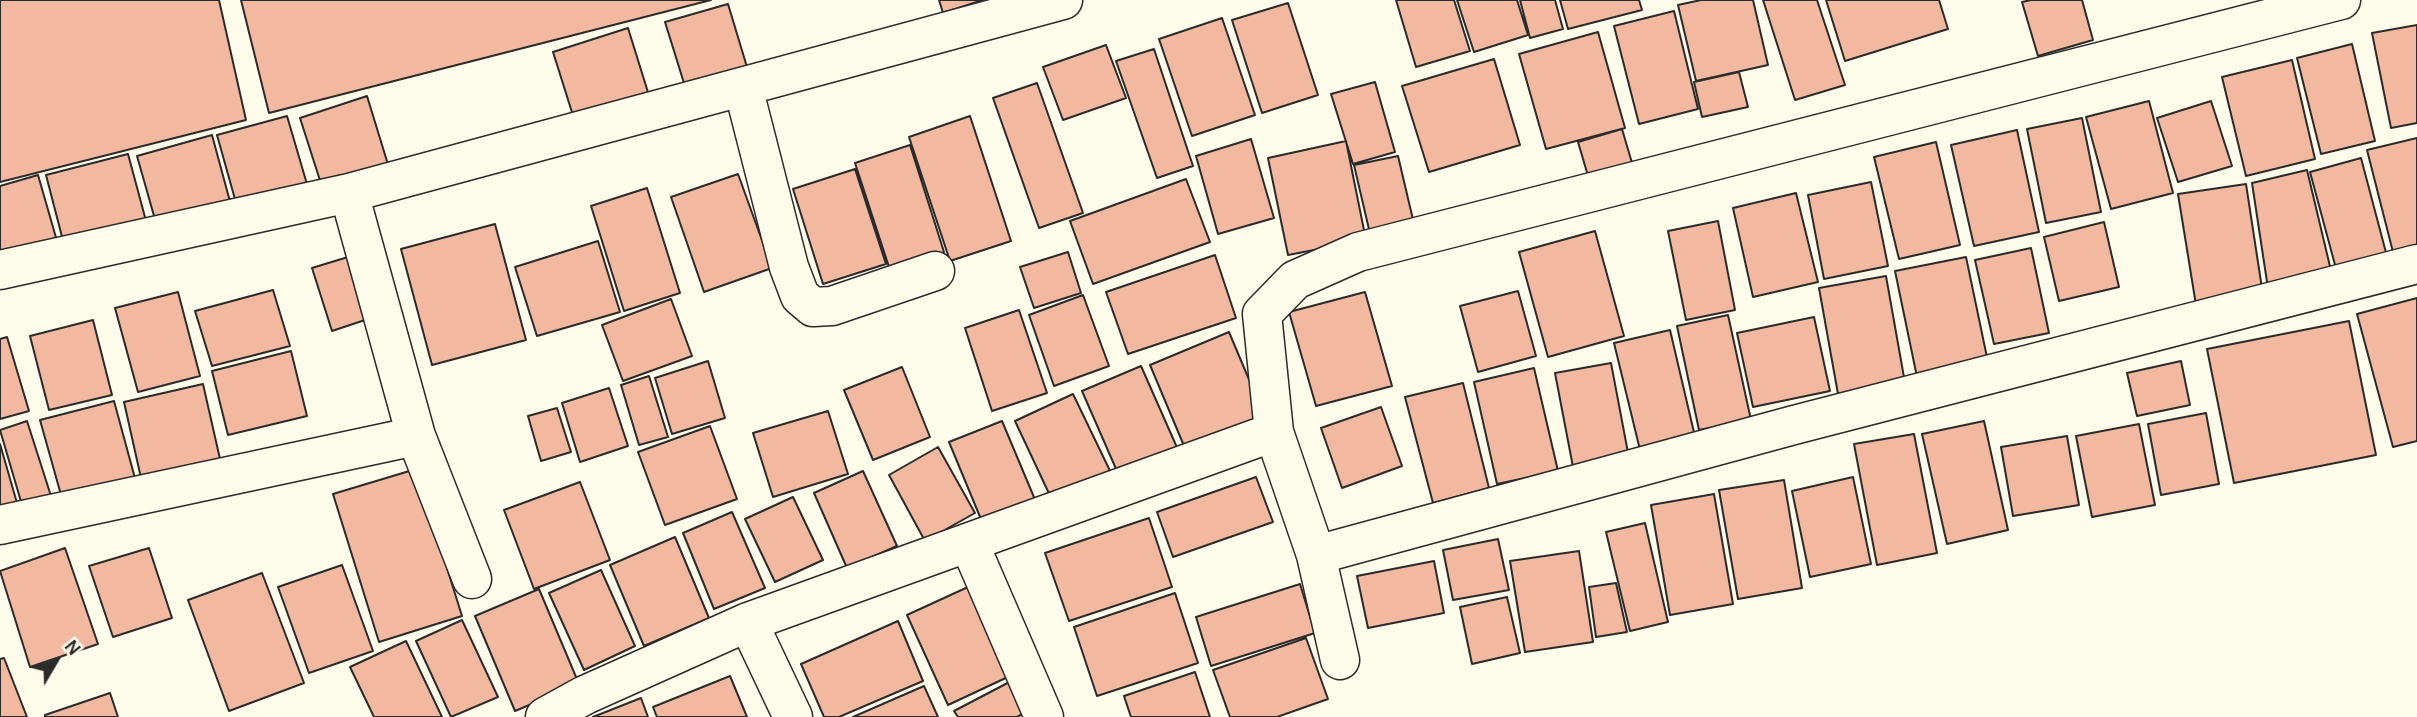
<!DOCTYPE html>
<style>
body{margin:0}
#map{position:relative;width:2417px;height:717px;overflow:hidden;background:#fdfbea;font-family:Karla,sans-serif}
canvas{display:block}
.north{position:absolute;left:21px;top:626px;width:70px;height:70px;-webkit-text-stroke:5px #fdfbea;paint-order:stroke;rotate:51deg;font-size:19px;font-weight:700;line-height:28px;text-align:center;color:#2b2b2b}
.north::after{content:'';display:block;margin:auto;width:24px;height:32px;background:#2b2b2b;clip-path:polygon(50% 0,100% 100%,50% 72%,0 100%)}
</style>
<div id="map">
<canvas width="2417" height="717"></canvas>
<div class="north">N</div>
</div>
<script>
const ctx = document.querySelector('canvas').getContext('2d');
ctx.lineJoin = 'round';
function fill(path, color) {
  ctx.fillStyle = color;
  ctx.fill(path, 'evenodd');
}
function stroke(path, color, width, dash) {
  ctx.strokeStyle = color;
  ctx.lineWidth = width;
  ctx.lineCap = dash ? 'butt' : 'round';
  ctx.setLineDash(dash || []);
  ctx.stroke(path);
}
const building = new Path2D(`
 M 0,0 L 219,0 L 246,120 L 0,182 Z
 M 241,0 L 711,0 L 269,113 Z
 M 939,0 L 983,0 L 943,13 Z
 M 1396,0 L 1454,0 L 1470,51 L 1416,67 Z
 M 1457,0 L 1517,0 L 1528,35 L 1474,52 Z
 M 1520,0 L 1555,0 L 1563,29 L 1530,38 Z
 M 1560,0 L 1639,0 L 1642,10 L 1568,29 Z
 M 1701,0 L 1753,0 L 1768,65 L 1696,81 L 1678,5 Z
 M 1763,0 L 1817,0 L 1845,85 L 1795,100 Z
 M 1826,0 L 1939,0 L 1948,29 L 1845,61 Z
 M 2031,0 L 2082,0 L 2093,40 L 2038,56 L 2022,2 Z
 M 1288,3 L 1318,95 L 1262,113 L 1232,20 Z
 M 728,4 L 750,77 L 688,96 L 665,22 Z
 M 1674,11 L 1698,109 L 1639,124 L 1614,26 Z
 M 1222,18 L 1255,115 L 1192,136 L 1159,39 Z
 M 2417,25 L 2417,123 L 2391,128 L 2372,33 Z
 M 628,28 L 651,102 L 576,125 L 553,52 Z
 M 1598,32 L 1625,128 L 1546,149 L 1519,54 Z
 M 2352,44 L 2375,141 L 2321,154 L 2297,58 Z
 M 1106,45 L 1126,98 L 1063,120 L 1043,67 Z
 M 1154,49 L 1193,166 L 1157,178 L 1116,61 Z
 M 1494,59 L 1520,145 L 1429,172 L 1402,86 Z
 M 2292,60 L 2315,159 L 2246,176 L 2222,77 Z
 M 1739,72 L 1748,107 L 1702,117 L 1694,82 Z
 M 1375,82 L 1395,152 L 1353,164 L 1331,94 Z
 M 1037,83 L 1083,213 L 1039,228 L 993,98 Z
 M 367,96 L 390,171 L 324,193 L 300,118 Z
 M 2149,101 L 2173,193 L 2111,209 L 2086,117 Z
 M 2211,101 L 2232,166 L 2178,182 L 2157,118 Z
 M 287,116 L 309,191 L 238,210 L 217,135 Z
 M 970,116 L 1011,241 L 950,261 L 909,137 Z
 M 2082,118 L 2101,212 L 2046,223 L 2027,129 Z
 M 1622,129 L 1635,173 L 1591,186 L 1578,142 Z
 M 2017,130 L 2039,232 L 1974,246 L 1951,145 Z
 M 212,135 L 232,209 L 158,230 L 137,156 Z
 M 2417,138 L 2417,250 L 2394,256 L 2367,150 Z
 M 1251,139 L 1274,218 L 1218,234 L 1196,156 Z
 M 1346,141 L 1366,240 L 1288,255 L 1268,158 Z
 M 1936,142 L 1960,245 L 1899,259 L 1874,157 Z
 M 910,145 L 944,252 L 890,270 L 855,163 Z
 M 128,154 L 149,232 L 66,252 L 46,175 Z
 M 1398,156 L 1415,228 L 1371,238 L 1354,165 Z
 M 2361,158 L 2389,264 L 2338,276 L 2310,172 Z
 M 855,169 L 886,264 L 823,284 L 793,189 Z
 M 2307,170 L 2333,279 L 2269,295 L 2252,183 Z
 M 738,174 L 772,268 L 704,292 L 671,197 Z
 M 38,175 L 59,248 L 0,265 L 0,186 Z
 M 1186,179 L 1210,242 L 1093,284 L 1070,221 Z
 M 1871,182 L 1888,266 L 1824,279 L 1808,195 Z
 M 2246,184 L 2263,295 L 2196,305 L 2178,194 Z
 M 647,188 L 680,293 L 624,311 L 591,206 Z
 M 1796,193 L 1818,282 L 1753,297 L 1733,208 Z
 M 1718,221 L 1735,310 L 1686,320 L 1668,231 Z
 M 2104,222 L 2119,287 L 2059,301 L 2044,237 Z
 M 495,224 L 526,340 L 432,365 L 401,249 Z
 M 1595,231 L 1624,336 L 1548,357 L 1519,252 Z
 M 598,241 L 620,312 L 537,336 L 515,267 Z
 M 2031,248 L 2049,333 L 1994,344 L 1975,260 Z
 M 1068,252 L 1081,293 L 1034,308 L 1020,267 Z
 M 1215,255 L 1236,318 L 1128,354 L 1106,292 Z
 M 348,257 L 368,319 L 332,331 L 312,268 Z
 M 1966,257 L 1988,362 L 1917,377 L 1895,271 Z
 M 1886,276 L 1905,383 L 1838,394 L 1819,288 Z
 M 273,290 L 290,346 L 212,366 L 195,311 Z
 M 1518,291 L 1536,356 L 1478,372 L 1460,306 Z
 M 178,292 L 200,376 L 138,392 L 115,308 Z
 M 1365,292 L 1392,386 L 1316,406 L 1289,312 Z
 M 1083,295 L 1109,366 L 1054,386 L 1029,315 Z
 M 2417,298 L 2417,441 L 2393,447 L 2357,314 Z
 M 671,299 L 692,356 L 623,381 L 602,325 Z
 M 1019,310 L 1047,393 L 992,411 L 965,328 Z
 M 1728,315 L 1751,420 L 1699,430 L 1677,326 Z
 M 1814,317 L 1830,391 L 1753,407 L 1737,333 Z
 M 93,320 L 112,395 L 49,410 L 30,336 Z
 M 2349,321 L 2376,455 L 2234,483 L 2207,349 Z
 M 1670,330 L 1696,441 L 1641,454 L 1614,343 Z
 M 1229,332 L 1266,420 L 1187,453 L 1150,365 Z
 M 7,337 L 29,411 L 0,419 L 0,339 Z
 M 291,351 L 307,416 L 228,435 L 212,371 Z
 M 708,361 L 725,418 L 672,434 L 655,378 Z
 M 2181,361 L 2190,405 L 2137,416 L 2127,373 Z
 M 1611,363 L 1629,458 L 1573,467 L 1555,373 Z
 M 1141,366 L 1179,452 L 1120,478 L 1082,391 Z
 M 902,367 L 930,437 L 873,460 L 844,390 Z
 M 1534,368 L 1558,471 L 1497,484 L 1474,382 Z
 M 649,376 L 668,437 L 639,445 L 621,385 Z
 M 1463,383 L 1489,488 L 1433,503 L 1405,397 Z
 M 203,384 L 220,459 L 141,478 L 124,402 Z
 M 609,388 L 628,446 L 580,462 L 562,403 Z
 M 1073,394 L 1112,475 L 1053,502 L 1015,421 Z
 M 114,401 L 136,482 L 63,502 L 40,420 Z
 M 1381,407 L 1402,466 L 1342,488 L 1321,428 Z
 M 557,408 L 571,452 L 541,461 L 528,416 Z
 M 828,411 L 848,474 L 773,497 L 753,433 Z
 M 2206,413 L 2219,484 L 2161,495 L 2148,424 Z
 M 27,421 L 51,496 L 22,505 L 0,430 Z
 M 1002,421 L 1036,502 L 983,524 L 949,442 Z
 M 1984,421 L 2008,530 L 1947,544 L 1922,434 Z
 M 2139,424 L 2155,505 L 2092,517 L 2076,436 Z
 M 710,426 L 737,499 L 665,525 L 638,452 Z
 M 1914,434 L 1937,553 L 1877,565 L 1854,444 Z
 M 2067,436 L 2079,505 L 2013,516 L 2001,447 Z
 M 0,444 L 17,503 L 0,508 Z
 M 938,447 L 975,513 L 925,541 L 889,475 Z
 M 416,469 L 462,616 L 379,642 L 333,494 Z
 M 863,471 L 897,546 L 847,568 L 814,493 Z
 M 1256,477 L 1273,522 L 1173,557 L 1157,512 Z
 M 1853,477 L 1871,564 L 1810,577 L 1792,491 Z
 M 1784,480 L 1802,588 L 1738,599 L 1719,490 Z
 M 580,482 L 610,560 L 534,589 L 504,510 Z
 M 1714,494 L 1733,604 L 1670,615 L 1651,505 Z
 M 793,497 L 823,560 L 775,582 L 745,519 Z
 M 732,512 L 765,588 L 714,609 L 683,533 Z
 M 1149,518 L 1172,587 L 1069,621 L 1045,553 Z
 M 1645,523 L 1668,622 L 1630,631 L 1606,532 Z
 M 675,537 L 709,618 L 644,646 L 610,565 Z
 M 1498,539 L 1509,590 L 1453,600 L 1443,550 Z
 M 65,548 L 98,644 L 30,667 L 0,571 Z
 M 149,548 L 172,618 L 113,637 L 89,566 Z
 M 1579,551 L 1593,642 L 1525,652 L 1510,561 Z
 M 1434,561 L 1444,613 L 1368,628 L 1357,576 Z
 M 342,565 L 373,651 L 309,673 L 278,587 Z
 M 601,570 L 635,646 L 584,670 L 549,593 Z
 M 262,573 L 304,683 L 229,711 L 188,600 Z
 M 1616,583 L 1627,632 L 1596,637 L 1589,587 Z
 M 1300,584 L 1315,633 L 1211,666 L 1196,617 Z
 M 968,587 L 1010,676 L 948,705 L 907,615 Z
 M 539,589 L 579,684 L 515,711 L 475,616 Z
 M 1175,593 L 1198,663 L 1097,696 L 1074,627 Z
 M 1507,597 L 1520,653 L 1472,664 L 1460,607 Z
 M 462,620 L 498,697 L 451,717 L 416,641 Z
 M 898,621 L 923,681 L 839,717 L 824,717 L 801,664 Z
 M 1306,638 L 1328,699 L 1277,717 L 1230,717 L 1213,670 Z
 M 406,641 L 442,717 L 374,717 L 350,667 Z
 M 4,658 L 27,717 L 0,717 L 0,659 Z
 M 1195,672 L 1210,717 L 1131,717 L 1124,696 Z
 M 730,676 L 747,717 L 657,717 L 653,707 Z
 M 1021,676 L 1037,706 L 1017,717 L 958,717 L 954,711 Z
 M 924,686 L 938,717 L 853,717 Z
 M 110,693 L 118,717 L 45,717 L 45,715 Z
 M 641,698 L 648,717 L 593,717 Z`);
fill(building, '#f2b8a0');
stroke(building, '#2b2b2b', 2);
const minor = new Path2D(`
 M 743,87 L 789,267 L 800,296 L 813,307 L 832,306 L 935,271
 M 349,193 L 416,436 L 472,579
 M 0,270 L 349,193 L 1063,0
 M 0,525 L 416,436
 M 969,543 L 1044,717
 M 1316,555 L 1794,425 L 2417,264
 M 748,622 L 793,717
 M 1340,660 L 1316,555 L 1274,432 L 1262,314 L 1295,280 L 1358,252 L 2341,0
 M 545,717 L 585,695 L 748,622 L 1274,432`);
stroke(minor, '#2b2b2b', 41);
stroke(minor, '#fdfbea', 38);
</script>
